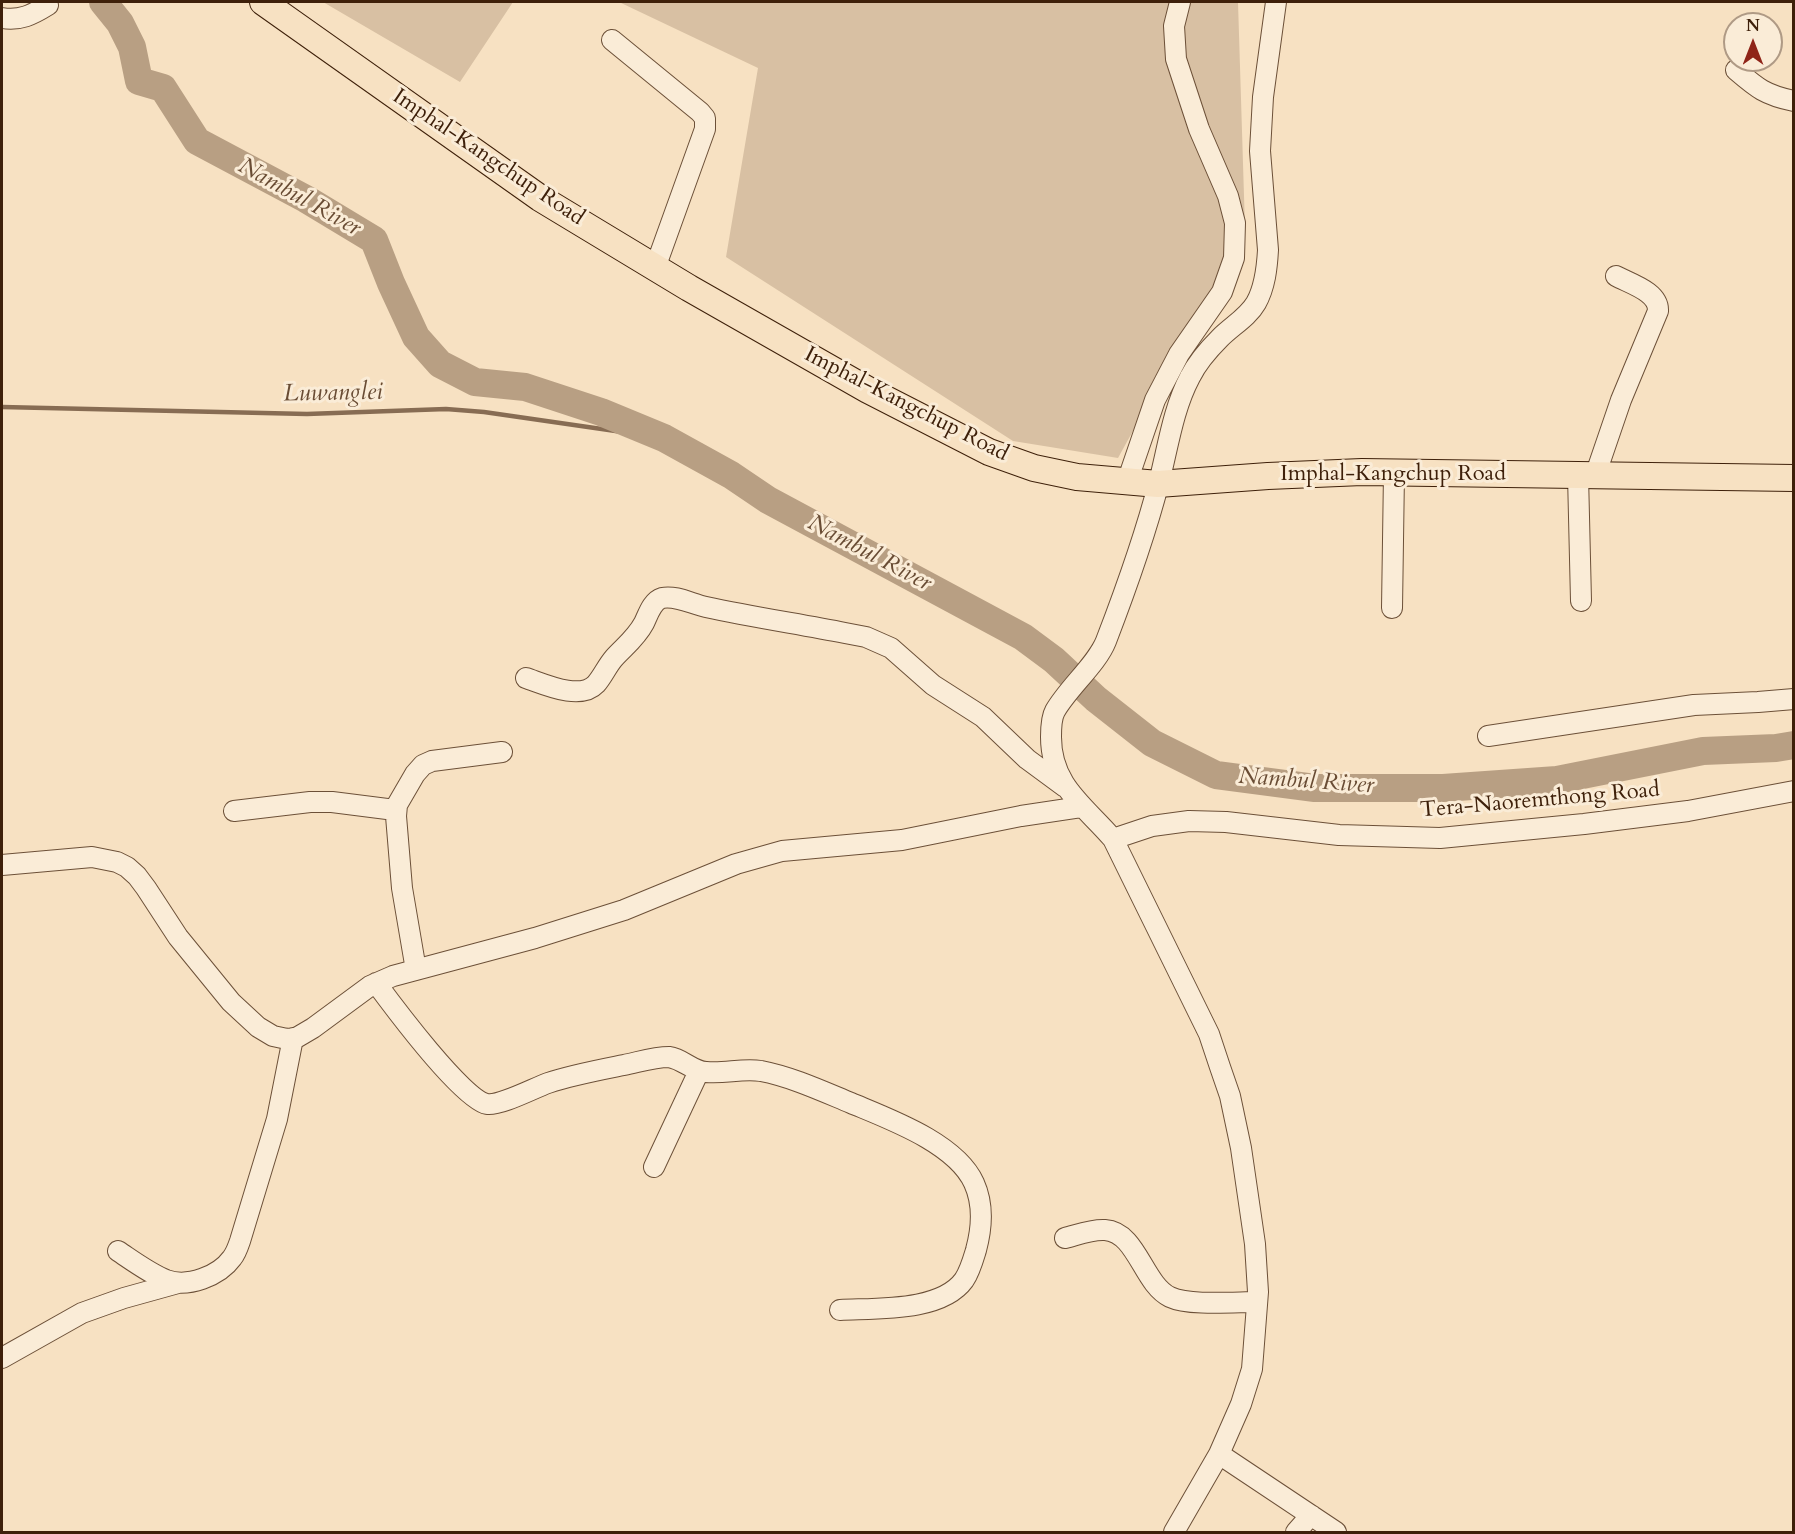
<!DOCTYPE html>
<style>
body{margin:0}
#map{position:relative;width:1795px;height:1534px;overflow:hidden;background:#f7e1c2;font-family:Cardo,serif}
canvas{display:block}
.frame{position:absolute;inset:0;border:3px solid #3e200a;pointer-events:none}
.north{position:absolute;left:1723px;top:12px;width:60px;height:60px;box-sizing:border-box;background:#faecd7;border:2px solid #af9a85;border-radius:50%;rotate:0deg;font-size:16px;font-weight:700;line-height:24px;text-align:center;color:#3e200a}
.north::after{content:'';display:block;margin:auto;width:21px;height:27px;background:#8f2418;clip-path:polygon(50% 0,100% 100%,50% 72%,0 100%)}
</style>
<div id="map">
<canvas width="1795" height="1534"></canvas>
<div class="frame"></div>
<div class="north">N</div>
</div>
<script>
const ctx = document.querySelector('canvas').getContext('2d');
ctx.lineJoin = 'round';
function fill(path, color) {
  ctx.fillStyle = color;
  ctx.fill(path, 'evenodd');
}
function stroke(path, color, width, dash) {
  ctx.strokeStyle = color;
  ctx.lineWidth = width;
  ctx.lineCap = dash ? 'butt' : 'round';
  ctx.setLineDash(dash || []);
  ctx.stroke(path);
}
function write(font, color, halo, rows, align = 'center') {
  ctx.font = font + ' Cardo,serif';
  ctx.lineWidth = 6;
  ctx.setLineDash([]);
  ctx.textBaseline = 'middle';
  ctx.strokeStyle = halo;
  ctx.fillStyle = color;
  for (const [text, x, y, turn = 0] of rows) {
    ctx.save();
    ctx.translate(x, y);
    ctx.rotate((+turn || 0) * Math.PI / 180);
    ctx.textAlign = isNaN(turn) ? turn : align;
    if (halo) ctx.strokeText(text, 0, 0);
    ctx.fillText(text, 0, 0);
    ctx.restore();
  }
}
fill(new Path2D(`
 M 323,2 L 513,2 L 460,82 Z
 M 619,2 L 1238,2 L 1245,228 L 1118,458 L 1013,441 L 726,257 L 758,68 Z`), '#d8c0a3');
stroke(new Path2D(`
 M 2,407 L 307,414 L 446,409 L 484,412 L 664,438`), '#876c53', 4.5);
stroke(new Path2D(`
 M 103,2 L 120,23 L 132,47 L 139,81 L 163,88 L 197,141 L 306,199 L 374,240 L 391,283 L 416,337 L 440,364 L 475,382 L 525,387 L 601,412 L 664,438 L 731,475 L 768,500 L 1023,637 L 1054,660 L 1096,699 L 1152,743 L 1216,775 L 1315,788 L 1443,788 L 1557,780 L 1703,751 L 1776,748 L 1794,745`), '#b89f83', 28);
const minor = new Path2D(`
 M 2,18 C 20,21 32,15 48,5
 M 612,40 L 700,112 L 705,118 L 705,129 L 655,268
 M 1736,70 C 1757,88 1765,95 1794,101
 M 1578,475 L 1581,601
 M 1595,476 L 1621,400 L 1658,311 C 1659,292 1631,284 1616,276
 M 1127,482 L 1155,400 L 1179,354 L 1222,292 L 1234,258 L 1235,223 L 1228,196 L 1199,129 L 1176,59 L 1174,26 L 1180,2
 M 1392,608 L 1394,473
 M 526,678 C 544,684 580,701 596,684 C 603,676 607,666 614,658 C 625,646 636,638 644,623 C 648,615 652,601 662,598 C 676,595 692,604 706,607 C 752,617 799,624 845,633 L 866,637 L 891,648 L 933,685 L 983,717 L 1027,759 L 1065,787
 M 1488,736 L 1694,705 L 1758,702 L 1794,699
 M 234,811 L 310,802 L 332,802 L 395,810
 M 1113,839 L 1152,826 L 1189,821 L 1226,822 L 1339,835 L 1440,838 L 1584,824 L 1688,811 L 1794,791
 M 2,865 L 92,857 L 117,862 L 127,867 L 137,876 L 146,888 L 178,937 L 231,1002 L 258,1027 L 273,1036 L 287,1039 L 296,1038 L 313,1028 L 370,986 L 393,976 L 535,938 L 624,910 L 736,864 L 782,851 L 902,840 L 1021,816 L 1081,807
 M 416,970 L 402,888 L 396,816 L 397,805 L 415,774 L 423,765 L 432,761 L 502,752
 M 376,983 C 393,1006 463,1100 487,1104 C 500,1106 534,1088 548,1083 C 572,1075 599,1070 624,1065 C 639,1062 654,1057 669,1057 C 683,1059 692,1071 706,1072 C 725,1074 742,1068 761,1071 C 792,1077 822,1091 851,1103 C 889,1119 956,1143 974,1183 C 984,1205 982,1228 976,1250 C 973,1260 970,1271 964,1280 C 941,1312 876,1308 840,1310
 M 654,1167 L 699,1071
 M 1065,1238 C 1077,1235 1092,1229 1105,1230 C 1137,1232 1143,1284 1170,1297 C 1189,1306 1235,1302 1257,1302
 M 118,1251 C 133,1261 149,1273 166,1280 C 188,1288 219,1276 232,1258 C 236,1253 238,1247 240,1241 L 277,1119 L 293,1038
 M 2,1358 L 82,1313 L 124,1298 L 178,1283
 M 1219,1454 L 1336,1532
 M 1174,1532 L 1219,1454 L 1241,1404 L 1252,1369 L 1258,1292 L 1255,1244 L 1241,1148 L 1230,1096 L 1220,1067 L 1209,1034 L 1113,839 C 1085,806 1051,786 1051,737 C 1051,729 1051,718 1055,711 C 1068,688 1097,664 1106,641 C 1126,589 1145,536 1159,482 C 1168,447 1173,409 1190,377 C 1197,363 1209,349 1220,338 C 1232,326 1248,317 1256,303 C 1265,287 1267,268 1268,250 L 1260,151 L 1263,97 L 1276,2
 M 1296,1532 L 1311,1515`);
const major = new Path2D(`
 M 263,2 L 540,198 L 689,288 L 868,390 L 989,452 L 1034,468 L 1077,477 L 1158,484 L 1268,476 L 1362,472 L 1794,478`);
stroke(minor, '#6c5038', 22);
stroke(major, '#3e200a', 28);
stroke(minor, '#faecd7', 20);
stroke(major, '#f7e1c2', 26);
write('22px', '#3e200a', '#faecd7', [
 ["Imphal-Kangchup Road",488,158,34],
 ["Imphal-Kangchup Road",906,405,27],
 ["Imphal-Kangchup Road",1393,475],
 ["Tera-Naoremthong Road",1540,801,-5]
]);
write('italic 24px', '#694c34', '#faecd7', [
 ["Nambul River",299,198,29],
 ["Luwanglei",333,394,-1],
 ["Nambul River",869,554,28],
 ["Nambul River",1306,782,4]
]);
</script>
